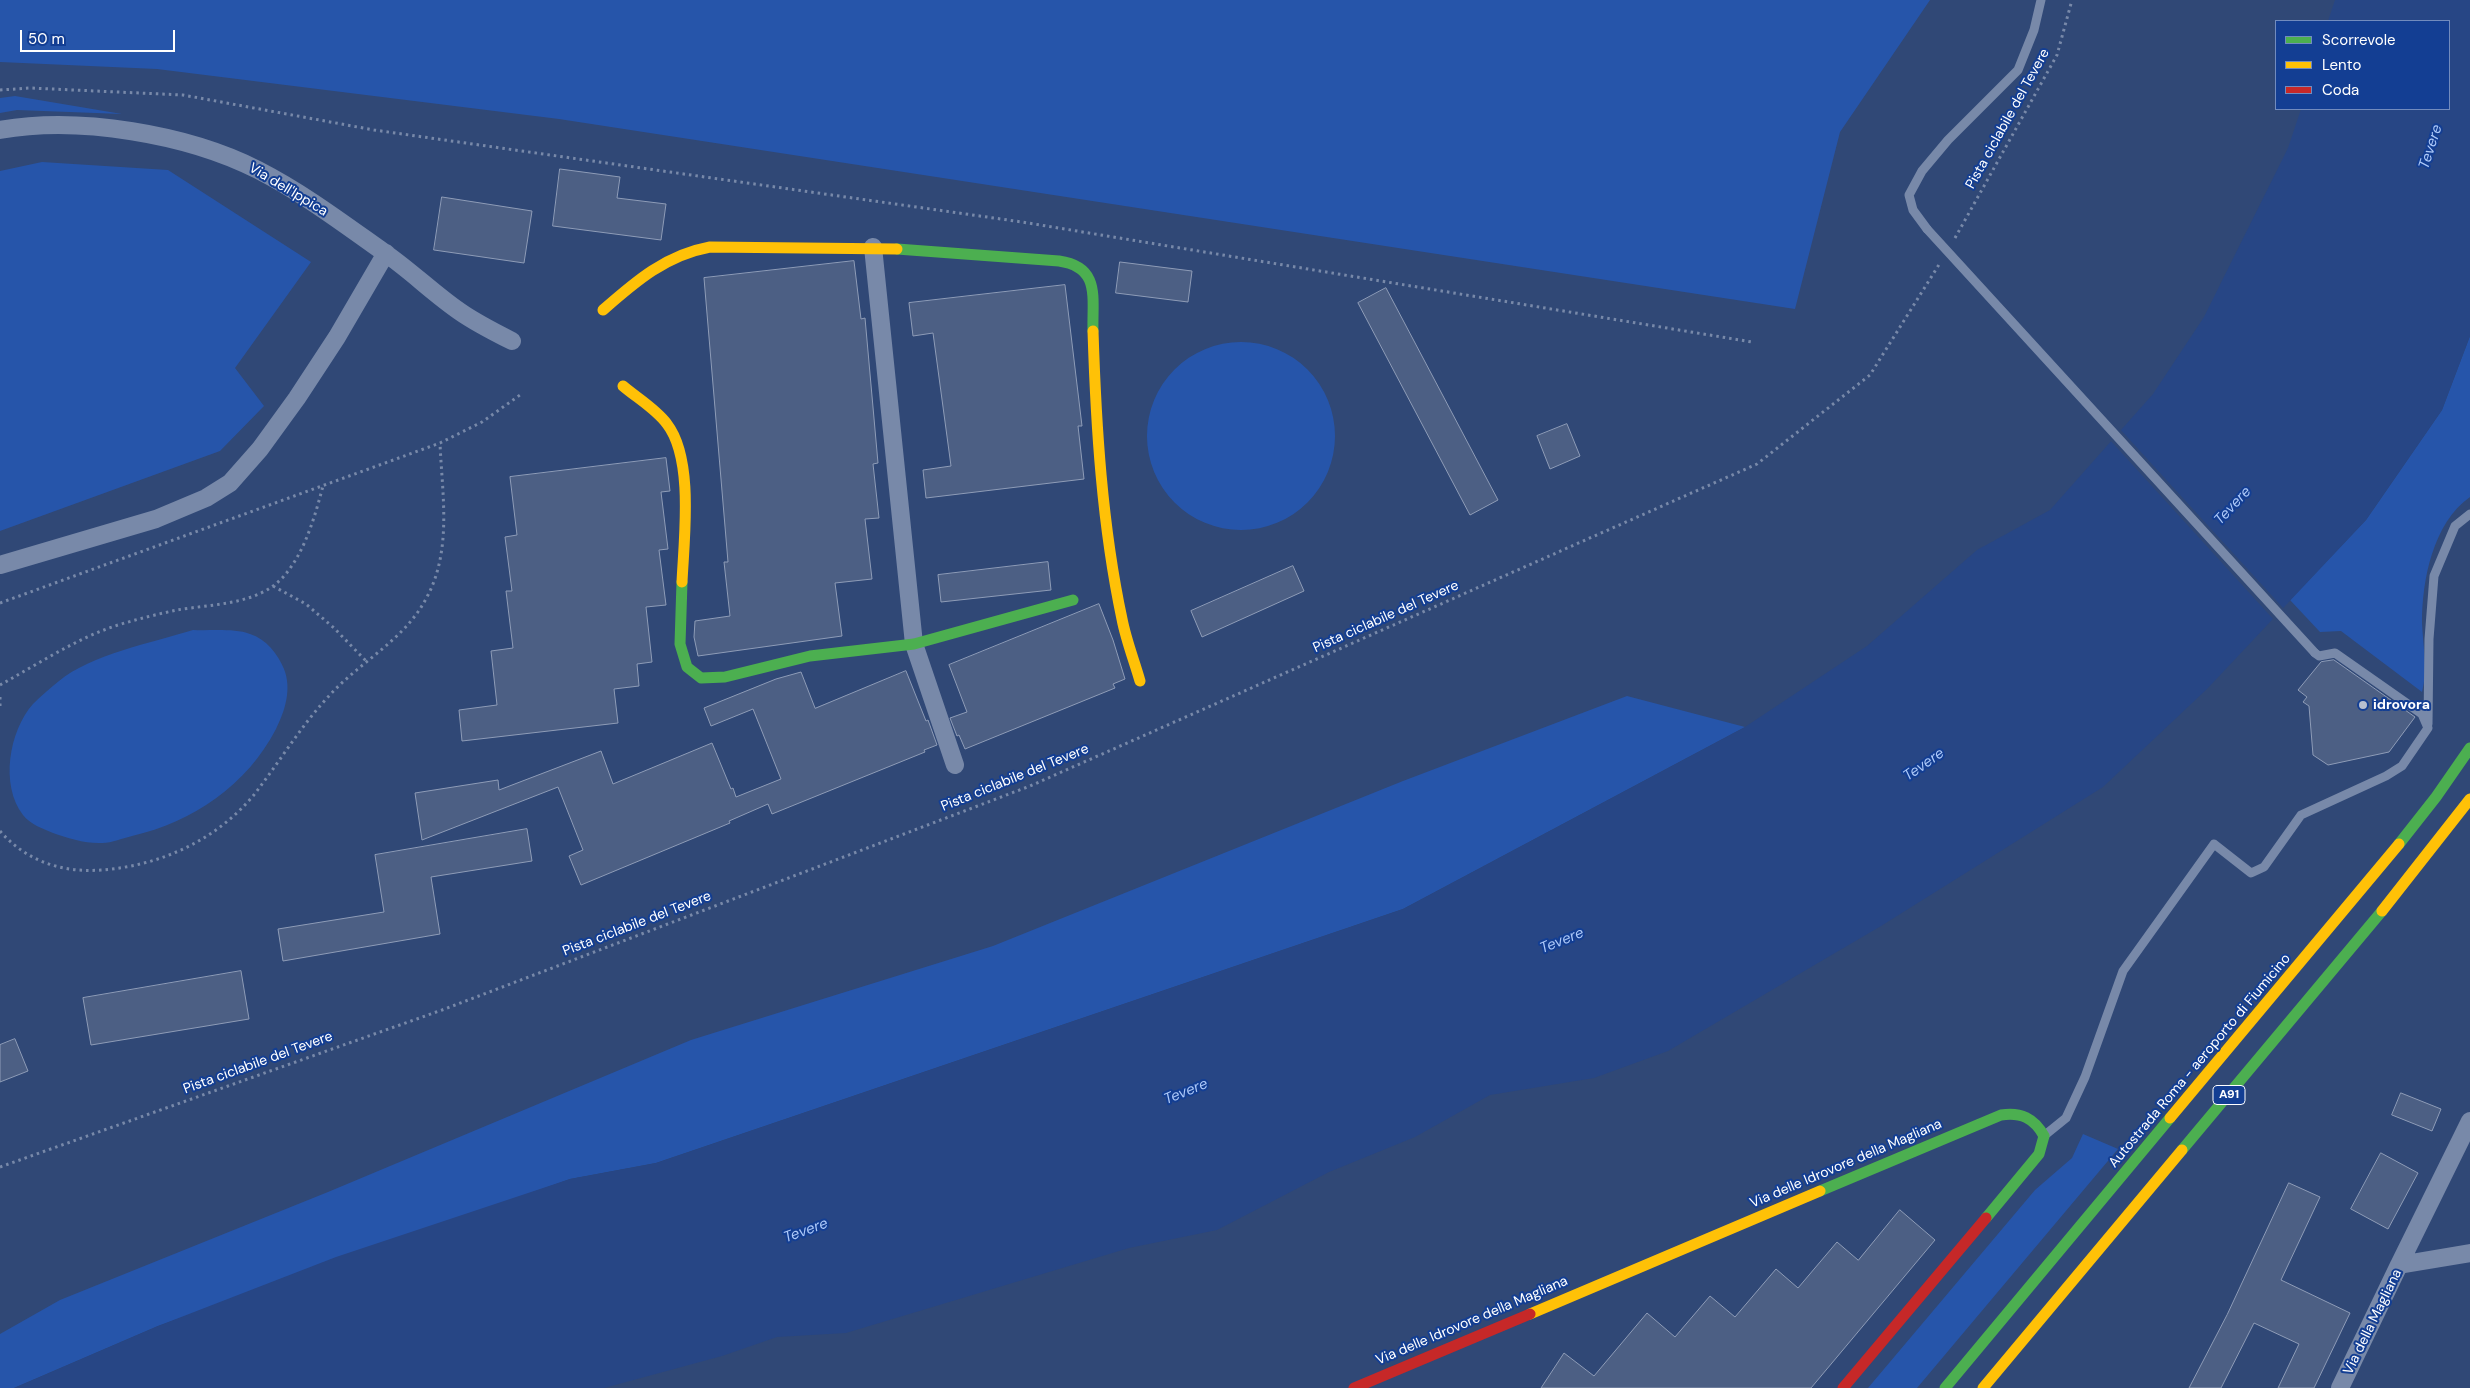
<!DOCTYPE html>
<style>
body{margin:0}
#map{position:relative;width:2470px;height:1388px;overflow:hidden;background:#304876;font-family:"DM Sans",sans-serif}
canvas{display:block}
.legend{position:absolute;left:2275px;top:20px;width:175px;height:90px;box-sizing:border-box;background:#133e93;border:1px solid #718bbe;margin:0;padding:6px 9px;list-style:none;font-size:15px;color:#fff}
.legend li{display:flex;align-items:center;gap:10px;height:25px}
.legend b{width:25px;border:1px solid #718bbe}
.scale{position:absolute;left:20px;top:30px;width:155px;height:22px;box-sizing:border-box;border:2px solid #fff;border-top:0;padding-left:6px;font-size:15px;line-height:18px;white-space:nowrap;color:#fff;-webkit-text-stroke:4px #133e93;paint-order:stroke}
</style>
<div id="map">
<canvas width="2470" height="1388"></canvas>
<ul class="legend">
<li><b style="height:6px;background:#4caf50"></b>Scorrevole</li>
<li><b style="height:6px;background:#ffc107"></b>Lento</li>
<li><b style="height:6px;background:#c62828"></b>Coda</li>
</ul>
<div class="scale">50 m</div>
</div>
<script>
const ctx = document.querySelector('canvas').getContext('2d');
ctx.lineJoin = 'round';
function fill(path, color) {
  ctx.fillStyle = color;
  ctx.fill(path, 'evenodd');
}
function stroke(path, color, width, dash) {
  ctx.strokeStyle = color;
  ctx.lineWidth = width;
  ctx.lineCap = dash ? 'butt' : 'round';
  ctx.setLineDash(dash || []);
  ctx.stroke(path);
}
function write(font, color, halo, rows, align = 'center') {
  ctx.font = font + ' "DM Sans",sans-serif';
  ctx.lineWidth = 4;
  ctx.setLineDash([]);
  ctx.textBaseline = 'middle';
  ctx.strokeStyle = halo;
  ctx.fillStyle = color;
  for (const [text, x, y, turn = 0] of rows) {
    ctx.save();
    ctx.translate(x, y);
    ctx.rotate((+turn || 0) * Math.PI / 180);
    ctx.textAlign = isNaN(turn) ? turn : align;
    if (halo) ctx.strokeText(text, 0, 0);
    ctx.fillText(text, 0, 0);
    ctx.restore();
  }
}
fill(new Path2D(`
 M 0,0 L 1930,0 L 1840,132 L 1795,309 L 559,119 L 157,69 L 0,62 Z
 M 15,96 L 122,114 L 17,110 L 0,113 L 0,98 Z
 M 42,162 L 168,170 L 311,262 L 235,368 L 264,406 L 220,451 L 0,531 L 0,171 Z
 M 2470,336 L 2470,497 C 2433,523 2422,580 2422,623 C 2423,646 2428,670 2422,692 L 2341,631 L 2320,632 L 2290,600 L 2366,520 L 2442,410 Z
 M1147 436a94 94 0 1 1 188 0a94 94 0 1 1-188 0Z
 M 193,630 C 211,631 233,628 250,634 C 266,639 278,654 284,669 C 292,689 285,711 276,729 C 247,785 193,822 132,836 C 123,838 112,843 102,843 C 87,844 67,838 53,833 C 42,828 31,825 23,815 C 0,785 9,731 33,704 C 41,696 50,688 59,681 C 90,655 154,642 193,630 Z
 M 1627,696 L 1745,727 L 1403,909 L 656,1163 L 570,1179 L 158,1326 L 14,1388 L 0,1388 L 0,1334 L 60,1300 L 328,1192 L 691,1040 L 993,946 L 1403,781 Z
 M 2083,1134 L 2118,1149 L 1917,1388 L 1868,1388 L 2035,1190 L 2072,1158 Z`), '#2655aa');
fill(new Path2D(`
 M 2335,0 L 2470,0 L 2470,336 L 2442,410 L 2366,520 L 2207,689 L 2103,787 L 1881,926 L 1668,1051 L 1594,1078 L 1490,1095 L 1415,1137 L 1329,1172 L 1217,1230 L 1129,1248 L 846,1333 L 777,1337 L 722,1356 L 604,1388 L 14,1388 L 158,1326 L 336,1257 L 570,1179 L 656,1163 L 1403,909 L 1745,727 L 1867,646 L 1977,550 L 2050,510 L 2153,394 L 2204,317 L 2288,148 L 2301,109 L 2449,109 L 2449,21 L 2328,21 Z`), '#274685');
fill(new Path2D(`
 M 2119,428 L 2285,610 L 2275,621 L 2109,439 Z`), '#304876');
const building = new Path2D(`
 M 560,169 L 620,177 L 617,198 L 666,204 L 661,240 L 553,226 Z
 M 442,197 L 532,211 L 524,263 L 434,250 Z
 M 854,261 L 861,319 L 865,318 L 878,463 L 873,464 L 879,518 L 865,519 L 872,579 L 835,583 L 842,636 L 698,656 L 694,637 L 695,621 L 730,616 L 724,562 L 728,562 L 704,278 Z
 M 1120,262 L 1192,271 L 1188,302 L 1116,293 Z
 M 1065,285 L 1082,426 L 1078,426 L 1084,479 L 926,498 L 923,470 L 951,466 L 933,333 L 913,336 L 909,303 Z
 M 1386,288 L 1498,500 L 1470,515 L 1358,303 Z
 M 1567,424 L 1580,456 L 1550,469 L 1537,436 Z
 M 666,458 L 670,491 L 661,492 L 668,549 L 659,550 L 666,605 L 646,607 L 652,662 L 637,664 L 639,686 L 614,689 L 618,723 L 462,741 L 459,710 L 497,705 L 491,651 L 513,648 L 506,591 L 512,591 L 505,537 L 517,535 L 510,477 Z
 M 1048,562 L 1051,590 L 941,602 L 938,575 Z
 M 1293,566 L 1304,591 L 1202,637 L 1191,611 Z
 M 1099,604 L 1113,640 L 1125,679 L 1113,684 L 1115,688 L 965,749 L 959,735 L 957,736 L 950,718 L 967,712 L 949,665 Z
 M 2334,660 L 2415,717 L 2389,752 L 2328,765 L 2313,755 L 2309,706 L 2303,702 L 2307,697 L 2298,690 L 2321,662 Z
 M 906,671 L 926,721 L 928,720 L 937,745 L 924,750 L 925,752 L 772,814 L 768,804 L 729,821 L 730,823 L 581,885 L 569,856 L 583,850 L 558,787 L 422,840 L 415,793 L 498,780 L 499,790 L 601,751 L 613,784 L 712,743 L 731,789 L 733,788 L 736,797 L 781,779 L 753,709 L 711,726 L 704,708 L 776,679 L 801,672 L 815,708 Z
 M 527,829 L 532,861 L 431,877 L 440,934 L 283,961 L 278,929 L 384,912 L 375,855 Z
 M 241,971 L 249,1019 L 91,1045 L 83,998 Z
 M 15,1039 L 28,1071 L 0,1082 L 0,1045 Z
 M 2401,1093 L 2441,1109 L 2432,1131 L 2392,1115 Z
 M 2381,1153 L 2418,1173 L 2388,1229 L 2351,1209 Z
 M 2289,1183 L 2320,1197 L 2281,1280 L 2350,1313 L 2314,1388 L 2278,1388 L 2299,1344 L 2254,1323 L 2221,1388 L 2189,1388 L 2227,1315 Z
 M 1900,1210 L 1935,1240 L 1811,1388 L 1541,1388 L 1564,1353 L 1594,1376 L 1647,1313 L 1675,1337 L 1710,1296 L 1735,1317 L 1776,1269 L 1798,1288 L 1837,1242 L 1858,1260 Z`);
fill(building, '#4c5f84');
stroke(building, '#8e9cb7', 1);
stroke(new Path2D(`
 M 0,90 L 30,88 L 183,95 L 374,130 L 1022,222 L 1752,342
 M 1955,238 L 2057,55 L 2072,0
 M 273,586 L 306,604 L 334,628 L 368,663
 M 0,603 L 440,443 L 482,422 L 520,395
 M 0,685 C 38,664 77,638 118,625 C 138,619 158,614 177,610 C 212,604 259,605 284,576 C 305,552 315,516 323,486
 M 0,697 L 0,708
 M 0,831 C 26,861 62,873 101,870 C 159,866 215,841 253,796 C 279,763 300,727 328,697 C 360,661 406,640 428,595 C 452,548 442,493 440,443
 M 0,1167 L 442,1010 L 1030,786 L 1757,464 L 1870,375 L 1940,263`), '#7889a9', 3, [2.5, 4]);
stroke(new Path2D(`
 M 1927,229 L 1913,210 L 1909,195 L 1922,171 L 1948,140 L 2018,70 L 2034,30 L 2041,0
 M 2428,724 L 2429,639 L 2434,576 L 2455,526 L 2470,514
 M 2045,1135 L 2066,1118 L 2085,1077 L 2123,971 L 2214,844 L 2251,873 L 2264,867 L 2301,815 L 2386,776 L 2402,766 L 2428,728 L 2422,714 L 2335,653 L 2319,656 L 2315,653`), '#7889a9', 9);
stroke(new Path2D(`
 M 0,130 C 79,116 187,134 258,170 C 303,193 344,224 385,253 C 411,271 433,293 459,311 C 476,323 494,332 512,341
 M 873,247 L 914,644 L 955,765
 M 0,565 L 156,519 L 206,498 L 230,483 L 260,449 L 297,398 L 337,337 L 386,253
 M 2399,1265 L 2470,1121
 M 2340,1388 L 2399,1265 L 2470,1253`), '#7889a9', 18);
stroke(new Path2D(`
 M 897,249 L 1059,261 C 1101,267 1092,298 1093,331
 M 682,582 L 680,644 L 687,667 L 701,678 L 725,677 L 810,656 L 914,644 L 1073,600
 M 2399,844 L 2436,797 L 2470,748
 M 2182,1150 L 2382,911
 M 1820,1191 L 2001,1115 C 2021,1112 2034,1118 2044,1136 L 2039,1154 L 1986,1218
 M 1945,1388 L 2170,1118`), '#4caf50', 11);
stroke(new Path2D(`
 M 603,310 C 636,281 666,255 710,247 L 897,249
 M 1093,331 C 1096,426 1102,525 1122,619 C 1126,640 1134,660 1140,681
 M 623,386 C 637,398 656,409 667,424 C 694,459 684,538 682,582
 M 2382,911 L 2470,799
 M 2170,1118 L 2399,844
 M 1530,1314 L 1820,1191
 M 1983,1388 L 2182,1150`), '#ffc107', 11);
stroke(new Path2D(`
 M 1354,1388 L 1530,1314
 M 1843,1388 L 1986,1218`), '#c62828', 11);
stroke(new Path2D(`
 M 1927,229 L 2315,653`), '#7889a9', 9);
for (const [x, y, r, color] of [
 [2363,705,5,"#b7bfcf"]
]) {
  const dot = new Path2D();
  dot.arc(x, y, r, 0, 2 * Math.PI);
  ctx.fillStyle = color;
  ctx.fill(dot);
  stroke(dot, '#133e93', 2);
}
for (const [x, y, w] of [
 [2229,1095,32]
]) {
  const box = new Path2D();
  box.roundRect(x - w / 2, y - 9.5, w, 19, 4);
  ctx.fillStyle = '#133e93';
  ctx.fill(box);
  stroke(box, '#fff', 1);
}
write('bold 12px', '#fff', null, [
 ["A91",2229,1095]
]);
write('14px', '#fff', '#133e93', [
 ["Pista ciclabile del Tevere",2008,119,-61],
 ["Via dell'Ippica",288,190,31],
 ["Pista ciclabile del Tevere",1386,617,-24],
 ["Pista ciclabile del Tevere",1015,778,-22],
 ["Pista ciclabile del Tevere",637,924,-21],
 ["Autostrada Roma - aeroporto di Fiumicino",2200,1061,-50],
 ["Pista ciclabile del Tevere",258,1063,-20],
 ["Via delle Idrovore della Magliana",1846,1164,-23],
 ["Via delle Idrovore della Magliana",1472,1321,-23],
 ["Via della Magliana",2373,1322,-64]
]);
write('bold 14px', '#fff', '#133e93', [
 ["idrovora",2373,705]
], 'left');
write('italic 15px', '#adc9f9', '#133e93', [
 ["Tevere",2431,147,-72],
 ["Tevere",2233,506,-47],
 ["Tevere",1924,765,-35],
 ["Tevere",1562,941,-22],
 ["Tevere",1186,1092,-22],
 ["Tevere",806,1231,-20]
]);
</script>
